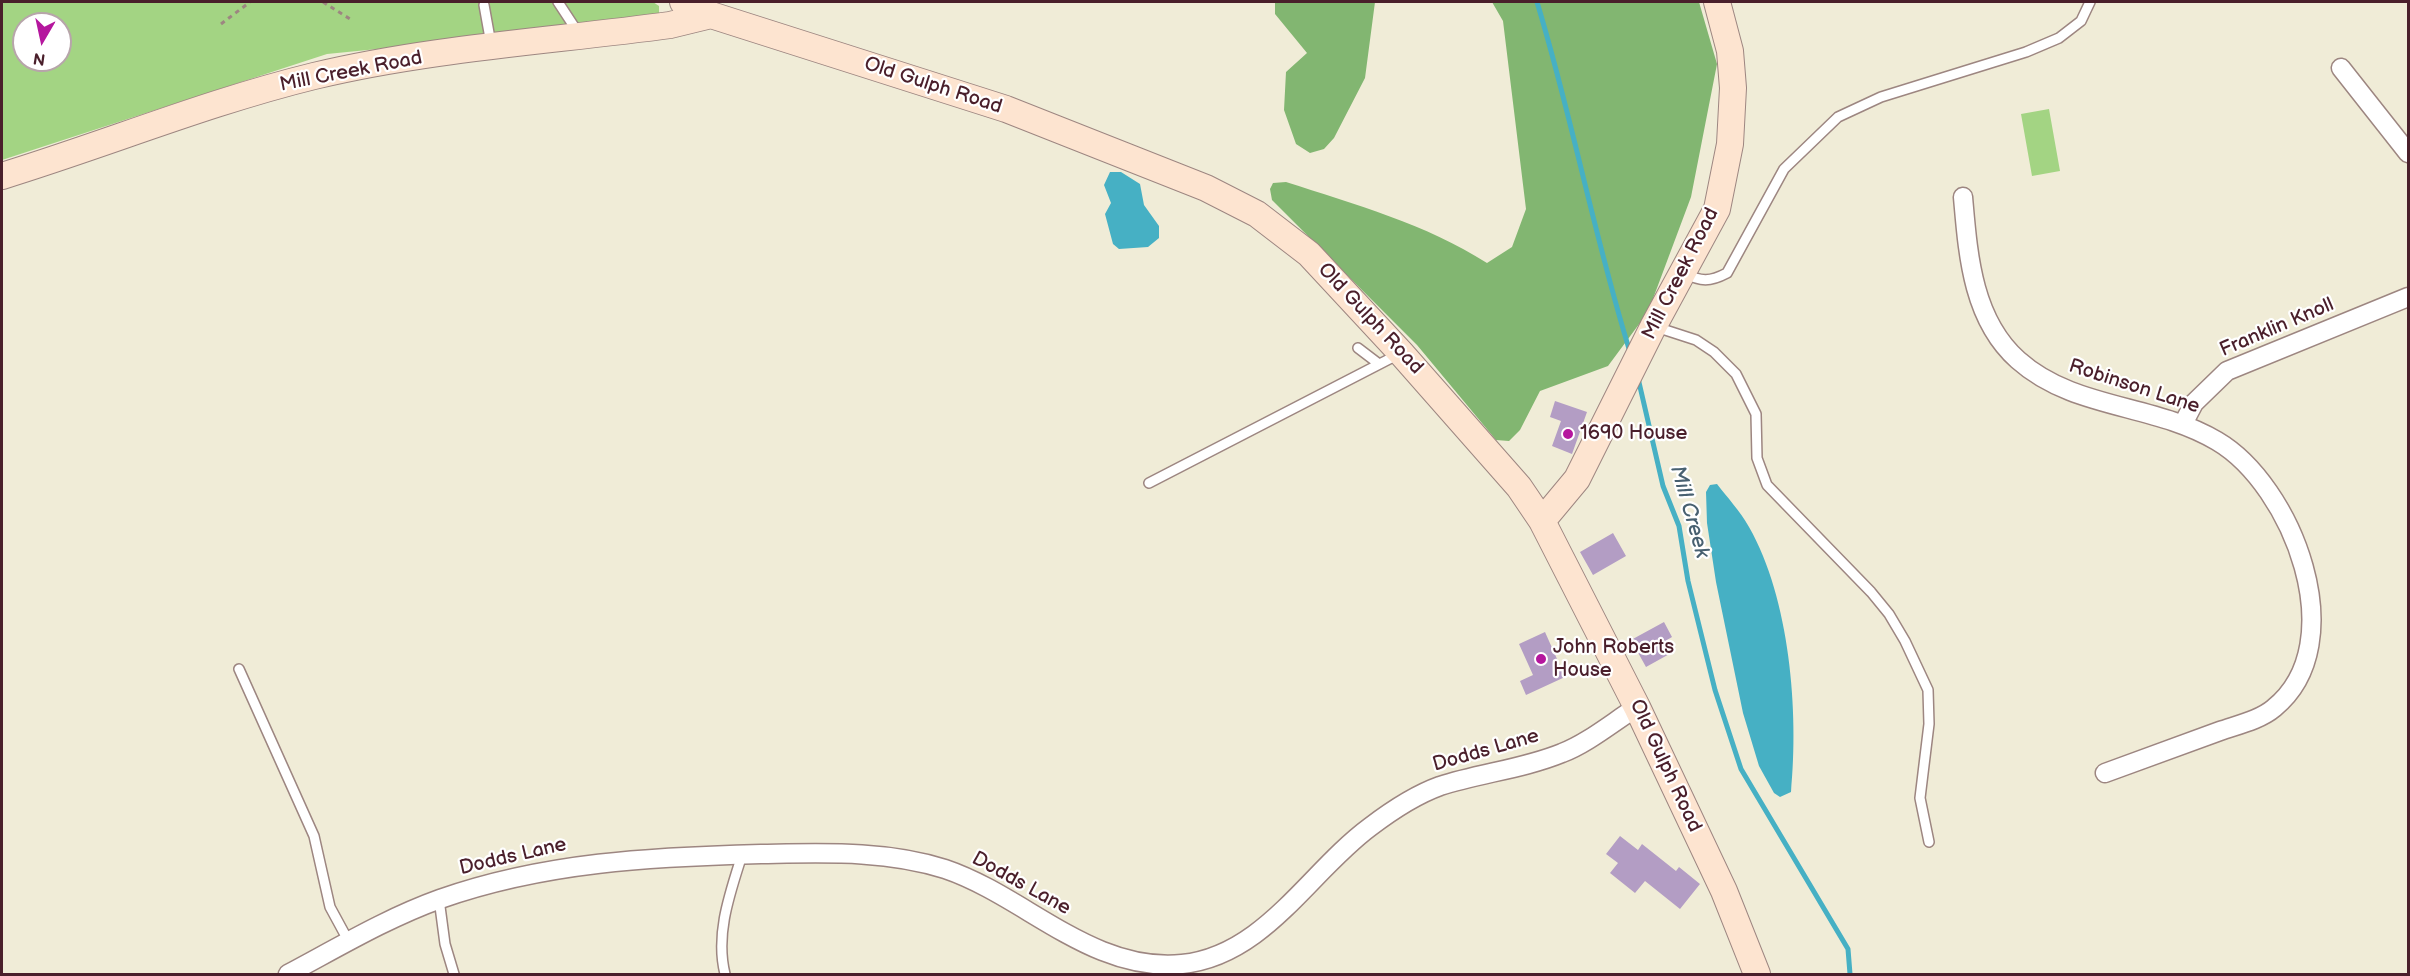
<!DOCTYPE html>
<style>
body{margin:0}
#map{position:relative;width:2410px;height:976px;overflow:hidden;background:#f0ecd7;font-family:"Balsamiq Sans",sans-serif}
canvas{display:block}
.frame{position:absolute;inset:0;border:3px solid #4a1f2b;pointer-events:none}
.north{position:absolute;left:12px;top:12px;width:60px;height:60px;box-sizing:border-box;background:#fff;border:2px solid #b7a5aa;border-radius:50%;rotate:189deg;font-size:16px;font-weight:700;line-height:24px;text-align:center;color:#4a1f2b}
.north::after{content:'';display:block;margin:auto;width:21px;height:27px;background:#b5179e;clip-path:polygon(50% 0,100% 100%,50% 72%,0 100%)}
</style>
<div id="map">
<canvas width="2410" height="976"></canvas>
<div class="frame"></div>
<div class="north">N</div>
</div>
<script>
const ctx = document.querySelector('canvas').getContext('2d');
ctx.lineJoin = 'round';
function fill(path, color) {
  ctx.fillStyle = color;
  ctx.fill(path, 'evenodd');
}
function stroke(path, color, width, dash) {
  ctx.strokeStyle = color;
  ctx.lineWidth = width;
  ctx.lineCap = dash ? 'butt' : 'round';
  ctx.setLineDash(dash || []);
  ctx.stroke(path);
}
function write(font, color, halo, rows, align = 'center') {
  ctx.font = font + ' "Balsamiq Sans",sans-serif';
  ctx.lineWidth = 4.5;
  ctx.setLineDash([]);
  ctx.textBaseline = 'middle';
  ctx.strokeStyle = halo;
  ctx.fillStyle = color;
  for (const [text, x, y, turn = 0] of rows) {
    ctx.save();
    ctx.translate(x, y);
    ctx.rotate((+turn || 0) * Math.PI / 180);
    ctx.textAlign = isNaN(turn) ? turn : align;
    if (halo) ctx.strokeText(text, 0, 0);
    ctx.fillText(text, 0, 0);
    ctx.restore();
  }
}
fill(new Path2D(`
 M 2,2 L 653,2 L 659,6 L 659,18 L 651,22 L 327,54 L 2,160 ZM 24,24 L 60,24 L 60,60 L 24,60 Z
 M 2049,109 L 2060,171 L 2032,176 L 2021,114 Z`), '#a3d483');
fill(new Path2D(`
 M 1275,2 L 1375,2 L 1365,78 L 1334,138 L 1324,149 L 1310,153 L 1296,144 L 1284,110 L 1286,72 L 1307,53 L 1275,14 Z
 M 1492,2 L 1699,2 L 1717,64 L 1691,197 L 1648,312 L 1608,366 L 1540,391 L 1520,430 L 1509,441 L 1496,440 L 1417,345 L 1272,200 L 1270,189 L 1273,183 L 1286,182 C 1354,204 1426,224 1487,263 L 1512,247 L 1526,209 L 1503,21 Z`), '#82b671');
fill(new Path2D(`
 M 1110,172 L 1121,172 L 1140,184 L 1144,205 L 1159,226 L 1159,238 L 1148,247 L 1119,249 L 1113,244 L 1105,214 L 1111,203 L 1104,185 Z
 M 1717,484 C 1727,497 1740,511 1749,527 C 1790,599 1799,712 1791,792 L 1780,797 L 1774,793 L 1759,766 L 1743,713 L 1716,582 L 1707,523 L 1706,492 L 1710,485 Z`), '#46b0c4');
stroke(new Path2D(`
 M 1537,2 C 1572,117 1594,236 1630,352
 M 1638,378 L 1663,486 L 1679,526 L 1688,581 L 1715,690 L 1741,769 L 1848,949 L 1850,974`), '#46b0c4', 5);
fill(new Path2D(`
 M 1555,401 L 1587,412 L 1572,454 L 1552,446 L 1561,421 L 1550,417 Z
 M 1613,533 L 1626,556 L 1593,575 L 1580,552 Z
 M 1664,622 L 1672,637 L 1667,640 L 1673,652 L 1646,667 L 1631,640 Z
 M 1545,632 L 1565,677 L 1526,695 L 1520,681 L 1533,675 L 1519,644 Z
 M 1620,836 L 1638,850 L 1642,844 L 1676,871 L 1679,867 L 1700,884 L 1680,909 L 1645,881 L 1635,893 L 1610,873 L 1618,863 L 1606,854 Z`), '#b39dc4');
const lane = new Path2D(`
 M 558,2 L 579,34
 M 484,5 L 491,44
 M 1684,273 C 1701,282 1710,282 1727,273 L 1784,169 L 1838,117 L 1881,97 L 2026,52 L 2059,38 L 2081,21 L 2090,2
 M 1656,327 L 1696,340 L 1714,352 L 1736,374 L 1756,414 L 1757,458 L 1767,485 L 1871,592 L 1889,614 L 1905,641 L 1928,690 L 1929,724 L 1920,798 L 1929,842
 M 1358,348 L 1379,364
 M 1149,483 L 1399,354
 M 239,669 L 314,836 L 330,907 L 349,942
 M 439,899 L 445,944 L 454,974
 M 725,974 C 715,934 730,893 742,855`);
const street = new Path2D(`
 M 2341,68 L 2408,153
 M 1963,197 C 1968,254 1972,319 2018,360 C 2074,410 2153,403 2217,441 C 2292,485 2354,643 2274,708 C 2260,720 2237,725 2220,731 C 2182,745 2144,759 2105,773
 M 2183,424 L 2194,403 L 2227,371 L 2408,297
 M 288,974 C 337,948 387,918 440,899 C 545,862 652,857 761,854 C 823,853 886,850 945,869 C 1025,896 1092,973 1182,964 C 1264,956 1309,872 1370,827 C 1391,811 1415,795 1440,786 C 1480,773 1523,769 1562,753 C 1588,743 1613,722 1637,707`);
const secondary = new Path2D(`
 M 683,2 L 711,15 L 1006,109 L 1206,188 L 1257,214 L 1309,254 L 1401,353 L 1519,487 L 1542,521 L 1637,707 L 1724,891 L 1757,974
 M 2,176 C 106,144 208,102 314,76 C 431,48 552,41 670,25 L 711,15
 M 1542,521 L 1577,479 L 1653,327 L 1717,209 L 1730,144 L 1733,88 L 1730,51 L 1717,2`);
stroke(lane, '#9d8681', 12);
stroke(street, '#9d8681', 21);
stroke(secondary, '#9d8681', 28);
stroke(new Path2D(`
 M 323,2 L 350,19
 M 221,24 L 250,2`), '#9d8681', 3, [4.5, 4.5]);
stroke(lane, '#fff', 9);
stroke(street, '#fff', 18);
stroke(secondary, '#fde4d0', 26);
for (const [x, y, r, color] of [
 [1568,434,6,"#b5179e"],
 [1541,659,6,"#b5179e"]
]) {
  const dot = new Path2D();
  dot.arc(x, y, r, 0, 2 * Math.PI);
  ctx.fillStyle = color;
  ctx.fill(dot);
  stroke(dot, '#fff', 2);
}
write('20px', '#4a1f2b', '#fff', [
 ["Mill Creek Road",351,72,-11],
 ["Old Gulph Road",933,86,18],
 ["Mill Creek Road",1681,274,-63],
 ["Old Gulph Road",1370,319,47],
 ["Franklin Knoll",2277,328,-23],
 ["Robinson Lane",2134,387,18],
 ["Dodds Lane",1486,751,-16],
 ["Old Gulph Road",1665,766,65],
 ["Dodds Lane",513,857,-13],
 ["Dodds Lane",1021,884,29]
]);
write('20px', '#4a1f2b', '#fff', [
 ["1690 House",1580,434],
 ["John Roberts",1553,648],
 ["House",1553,671]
], 'left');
write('italic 21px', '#486070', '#fff', [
 ["Mill Creek",1689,512,74]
]);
</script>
